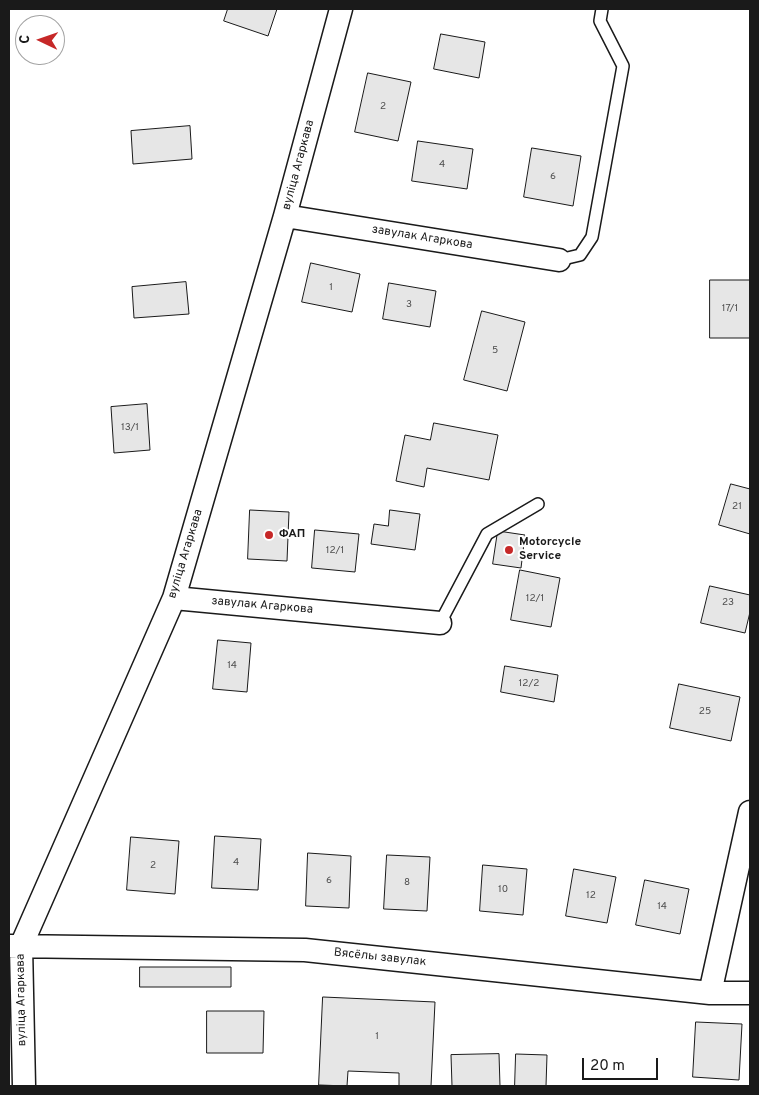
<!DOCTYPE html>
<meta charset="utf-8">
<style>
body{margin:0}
#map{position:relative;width:759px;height:1095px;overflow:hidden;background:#fff;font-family:Overpass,sans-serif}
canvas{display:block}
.frame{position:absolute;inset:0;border:10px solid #1a1a1a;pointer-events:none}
.north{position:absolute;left:15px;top:15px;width:50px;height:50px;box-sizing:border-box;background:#fff;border:1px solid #a3a3a3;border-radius:50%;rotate:273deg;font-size:14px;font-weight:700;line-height:20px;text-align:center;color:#1a1a1a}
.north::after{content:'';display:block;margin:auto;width:18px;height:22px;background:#c62828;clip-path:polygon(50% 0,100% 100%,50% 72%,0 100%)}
.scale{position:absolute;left:582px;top:1058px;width:76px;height:22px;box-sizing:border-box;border:2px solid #1a1a1a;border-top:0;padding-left:6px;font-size:15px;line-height:18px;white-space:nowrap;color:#1a1a1a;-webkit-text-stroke:4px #fff;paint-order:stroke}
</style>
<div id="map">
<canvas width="759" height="1095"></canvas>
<div class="frame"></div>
<div class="north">С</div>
<div class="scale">20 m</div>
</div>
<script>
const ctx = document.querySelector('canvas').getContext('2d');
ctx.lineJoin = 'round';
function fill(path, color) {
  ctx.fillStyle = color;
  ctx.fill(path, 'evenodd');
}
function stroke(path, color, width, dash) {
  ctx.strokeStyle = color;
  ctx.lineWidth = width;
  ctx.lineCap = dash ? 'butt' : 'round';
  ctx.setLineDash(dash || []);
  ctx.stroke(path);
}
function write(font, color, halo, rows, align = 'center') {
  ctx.font = font + ' Overpass,sans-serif';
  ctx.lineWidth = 4;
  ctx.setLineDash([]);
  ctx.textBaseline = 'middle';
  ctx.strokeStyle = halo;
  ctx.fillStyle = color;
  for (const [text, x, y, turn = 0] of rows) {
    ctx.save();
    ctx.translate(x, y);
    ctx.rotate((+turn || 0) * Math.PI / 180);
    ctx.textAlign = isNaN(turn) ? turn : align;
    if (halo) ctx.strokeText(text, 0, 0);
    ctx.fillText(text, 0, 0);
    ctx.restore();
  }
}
const building = new Path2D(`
 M 228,9 L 277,9 L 268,36 L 224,21 Z
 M 441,34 L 485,42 L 479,78 L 434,69 Z
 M 368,73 L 411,82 L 398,141 L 355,132 Z
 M 190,126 L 192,159 L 133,164 L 131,131 Z
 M 418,141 L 473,149 L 467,189 L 412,181 Z
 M 532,148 L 581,156 L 573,206 L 524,197 Z
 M 311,263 L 360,274 L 352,312 L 302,302 Z
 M 710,280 L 750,280 L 750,338 L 710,338 Z
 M 186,282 L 189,314 L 134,318 L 132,287 Z
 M 389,283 L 436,291 L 430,327 L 383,319 Z
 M 482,311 L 525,322 L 507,391 L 464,380 Z
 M 147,404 L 150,450 L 114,453 L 111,407 Z
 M 434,423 L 498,435 L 489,480 L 427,468 L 424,487 L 396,481 L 405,435 L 430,440 Z
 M 731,484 L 750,489 L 750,534 L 719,525 Z
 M 250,510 L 289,512 L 287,561 L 248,559 Z
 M 390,510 L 420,514 L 415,550 L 371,544 L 374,524 L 388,526 Z
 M 315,530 L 359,534 L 355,572 L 312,568 Z
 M 498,531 L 525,535 L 521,568 L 493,564 Z
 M 520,570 L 560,578 L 551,627 L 511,620 Z
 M 710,586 L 750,595 L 750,612 L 745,633 L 701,623 Z
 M 218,640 L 251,643 L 247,692 L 213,689 Z
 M 505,666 L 558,675 L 554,702 L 501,692 Z
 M 679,684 L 740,697 L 731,741 L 670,728 Z
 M 215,836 L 261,839 L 258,890 L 212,888 Z
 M 131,837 L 179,841 L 175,894 L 127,890 Z
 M 308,853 L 351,856 L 349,908 L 306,906 Z
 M 387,855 L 430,857 L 427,911 L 384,909 Z
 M 483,865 L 527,869 L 523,915 L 480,911 Z
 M 574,869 L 616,877 L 607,923 L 566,916 Z
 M 645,880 L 689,889 L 680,934 L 636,925 Z
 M 140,967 L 231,967 L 231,987 L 140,987 Z
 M 323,997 L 435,1002 L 431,1086 L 399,1086 L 399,1073 L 348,1071 L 347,1086 L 319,1085 Z
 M 207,1011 L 264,1011 L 263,1053 L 207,1053 Z
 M 696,1022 L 742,1024 L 739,1080 L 693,1077 Z
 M 499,1054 L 500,1086 L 452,1086 L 451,1055 Z
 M 516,1054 L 547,1055 L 546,1086 L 515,1086 Z`);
fill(building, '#e6e6e6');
stroke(building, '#1a1a1a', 1);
const service = new Path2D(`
 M 559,260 L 580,255 L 592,237 L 623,66 L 600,21 L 602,9
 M 440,623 L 487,534 L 538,504`);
const minor = new Path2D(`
 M 285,216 L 559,260
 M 174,598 L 440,623
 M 9,946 L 305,950 L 710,993 L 750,993
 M 710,993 L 750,812
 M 24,1086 L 21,946 L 174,598 L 285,216 L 341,9`);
stroke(service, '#1a1a1a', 14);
stroke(minor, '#1a1a1a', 25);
stroke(service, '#fff', 11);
stroke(minor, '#fff', 22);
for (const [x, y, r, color] of [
 [269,535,5,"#c62828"],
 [509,550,5,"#c62828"]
]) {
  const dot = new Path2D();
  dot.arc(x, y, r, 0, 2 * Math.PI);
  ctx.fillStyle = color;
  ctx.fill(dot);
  stroke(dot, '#fff', 2);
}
write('10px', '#4d4d4d', null, [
 ["2",383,107],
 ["4",442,165],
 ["6",553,177],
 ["1",331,288],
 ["3",409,305],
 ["17/1",730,309],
 ["5",495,351],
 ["13/1",130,428],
 ["21",737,507],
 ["12/1",335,551],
 ["12/1",535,599],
 ["23",728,603],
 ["14",232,666],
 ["12/2",529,684],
 ["25",705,712],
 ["4",236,863],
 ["2",153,866],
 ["6",329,881],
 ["8",407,883],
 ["10",503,890],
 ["12",591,896],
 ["14",662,907],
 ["1",377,1037]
]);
write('12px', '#1a1a1a', '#fff', [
 ["вуліца Агаркава",299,165,-75],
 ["завулак Агаркова",422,238,9],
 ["вуліца Агаркава",186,554,-73],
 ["завулак Агаркова",262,606,5],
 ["Вясёлы завулак",380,958,6],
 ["вуліца Агаркава",22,1000,-91]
]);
write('bold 12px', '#1a1a1a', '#fff', [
 ["ФАП",279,535],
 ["Motorcycle",519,543],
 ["Service",519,557]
], 'left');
</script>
